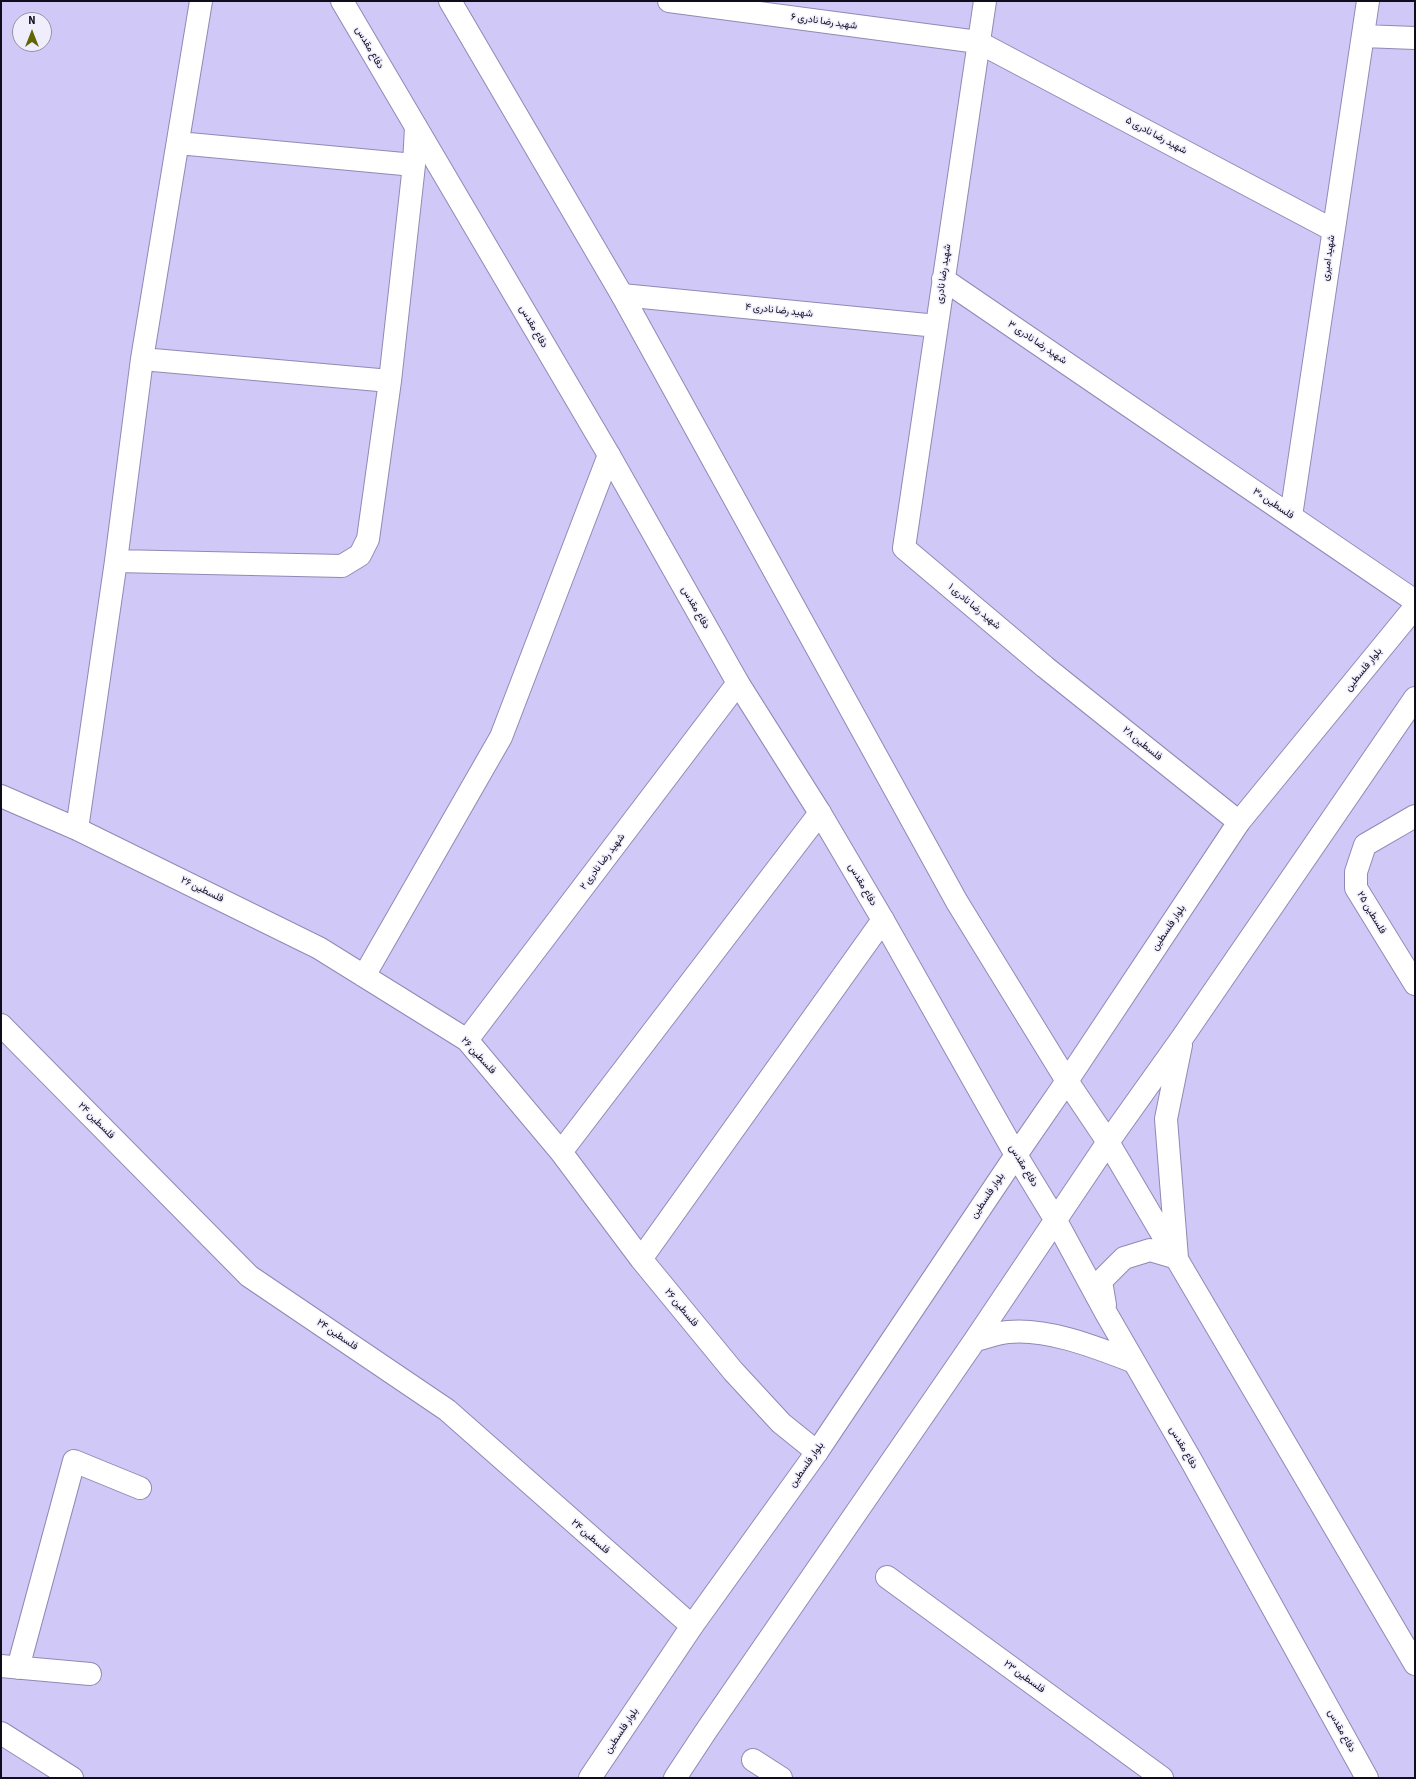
<!DOCTYPE html>
<meta charset="utf-8">
<style>
body{margin:0}
#map{position:relative;width:1416px;height:1779px;overflow:hidden;background:#d0c8f7;font-family:"Source Sans 3",sans-serif}
canvas{display:block}
.frame{position:absolute;inset:0;border:2px solid #0f0c1c;pointer-events:none}
.north{position:absolute;left:12px;top:12px;width:40px;height:40px;box-sizing:border-box;background:#f0eefc;border:1px solid #9694a2;border-radius:50%;rotate:0deg;font-size:11px;font-weight:700;line-height:16px;text-align:center;color:#0f0c1c}
.north::after{content:'';display:block;margin:auto;width:14px;height:18px;background:#616602;clip-path:polygon(50% 0,100% 100%,50% 72%,0 100%)}
</style>
<div id="map">
<canvas width="1416" height="1779"></canvas>
<div class="frame"></div>
<div class="north">N</div>
</div>
<script>
const ctx = document.querySelector('canvas').getContext('2d');
ctx.lineJoin = 'round';
function stroke(path, color, width, dash) {
  ctx.strokeStyle = color;
  ctx.lineWidth = width;
  ctx.lineCap = dash ? 'butt' : 'round';
  ctx.setLineDash(dash || []);
  ctx.stroke(path);
}
function write(font, color, halo, rows, align = 'center') {
  ctx.font = font + ' "Source Sans 3",Vazirmatn,sans-serif';
  ctx.lineWidth = 3;
  ctx.setLineDash([]);
  ctx.textBaseline = 'middle';
  ctx.strokeStyle = halo;
  ctx.fillStyle = color;
  for (const [text, x, y, turn = 0] of rows) {
    ctx.save();
    ctx.translate(x, y);
    ctx.rotate((+turn || 0) * Math.PI / 180);
    ctx.textAlign = isNaN(turn) ? turn : align;
    if (halo) ctx.strokeText(text, 0, 0);
    ctx.fillText(text, 0, 0);
    ctx.restore();
  }
}
const minor = new Path2D(`
 M 669,1 L 978,42 L 1333,230
 M 985,1 L 904,548 L 1045,667 L 1239,822
 M 1363,36 L 1415,38
 M 178,143 L 414,165
 M 943,279 L 1415,601
 M 622,295 L 937,326
 M 142,359 L 390,381
 M 1291,516 L 1368,1
 M 116,561 L 342,566 L 360,555 L 368,539 L 390,381 L 414,165 L 416,127
 M 1,796 L 77,829 L 319,948 L 467,1040 L 561,1152 L 641,1259 L 733,1371 L 781,1423 L 817,1452
 M 1415,816 L 1365,845 L 1356,872 L 1356,888 L 1415,984
 M 77,829 L 116,561 L 142,359 L 201,1
 M 364,976 L 501,737 L 609,455
 M 1,1025 L 249,1276 L 447,1410 L 692,1626
 M 467,1040 L 738,683
 M 561,1152 L 820,813
 M 641,1259 L 883,920
 M 887,1577 L 1162,1778
 M 1,1666 L 90,1674
 M 18,1668 L 74,1461 L 140,1488
 M 1,1733 L 72,1778
 M 753,1760 L 781,1778`);
const major = new Path2D(`
 M 342,1 L 609,455 L 738,683 L 820,813 L 883,920 L 1016,1155 L 1055,1219 L 1106,1313 L 1192,1462 L 1367,1778
 M 450,1 L 622,295 L 957,902 L 1067,1081 L 1108,1142 L 1415,1664
 M 1105,1305 L 1101,1281 L 1124,1258 L 1150,1250 L 1177,1258 L 1166,1119 L 1181,1045
 M 975,1340 C 985,1338 997,1333 1008,1332 C 1048,1328 1095,1347 1132,1361
 M 590,1778 L 692,1626 L 817,1452 L 1016,1155 L 1067,1081 L 1239,822 L 1415,607
 M 675,1778 L 706,1731 L 975,1340 L 1108,1142 L 1182,1038 L 1415,698`);
stroke(minor, '#9189b5', 24);
stroke(major, '#9189b5', 24);
stroke(minor, '#fff', 22);
stroke(major, '#fff', 22);
write('10px', '#0f0c1c', '#f0eefc', [
 ["شهید رضا نادری ۶",824,22,8],
 ["دفاع مقدس",369,48,60],
 ["شهید رضا نادری ۵",1156,136,28],
 ["شهید امیری",1329,258,-82],
 ["شهید رضا نادری",944,274,-82],
 ["شهید رضا نادری ۴",779,311,6],
 ["دفاع مقدس",533,327,60],
 ["شهید رضا نادری ۳",1037,343,34],
 ["فلسطین ۳۰",1273,504,34],
 ["شهید رضا نادری ۱",974,607,40],
 ["دفاع مقدس",695,608,60],
 ["بلوار فلسطین",1364,670,-51],
 ["فلسطین ۲۸",1142,744,39],
 ["شهید رضا نادری ۲",603,862,-53],
 ["دفاع مقدس",862,885,60],
 ["فلسطین ۲۶",202,890,26],
 ["فلسطین ۲۵",1371,913,59],
 ["بلوار فلسطین",1169,928,-56],
 ["فلسطین ۲۶",478,1056,47],
 ["فلسطین ۲۴",96,1121,45],
 ["دفاع مقدس",1023,1166,59],
 ["بلوار فلسطین",988,1196,-56],
 ["فلسطین ۲۶",681,1308,50],
 ["فلسطین ۲۴",337,1335,34],
 ["دفاع مقدس",1183,1448,60],
 ["بلوار فلسطین",807,1465,-55],
 ["فلسطین ۲۴",590,1537,41],
 ["فلسطین ۲۳",1024,1677,36],
 ["بلوار فلسطین",622,1731,-56],
 ["دفاع مقدس",1341,1731,61]
]);
</script>
